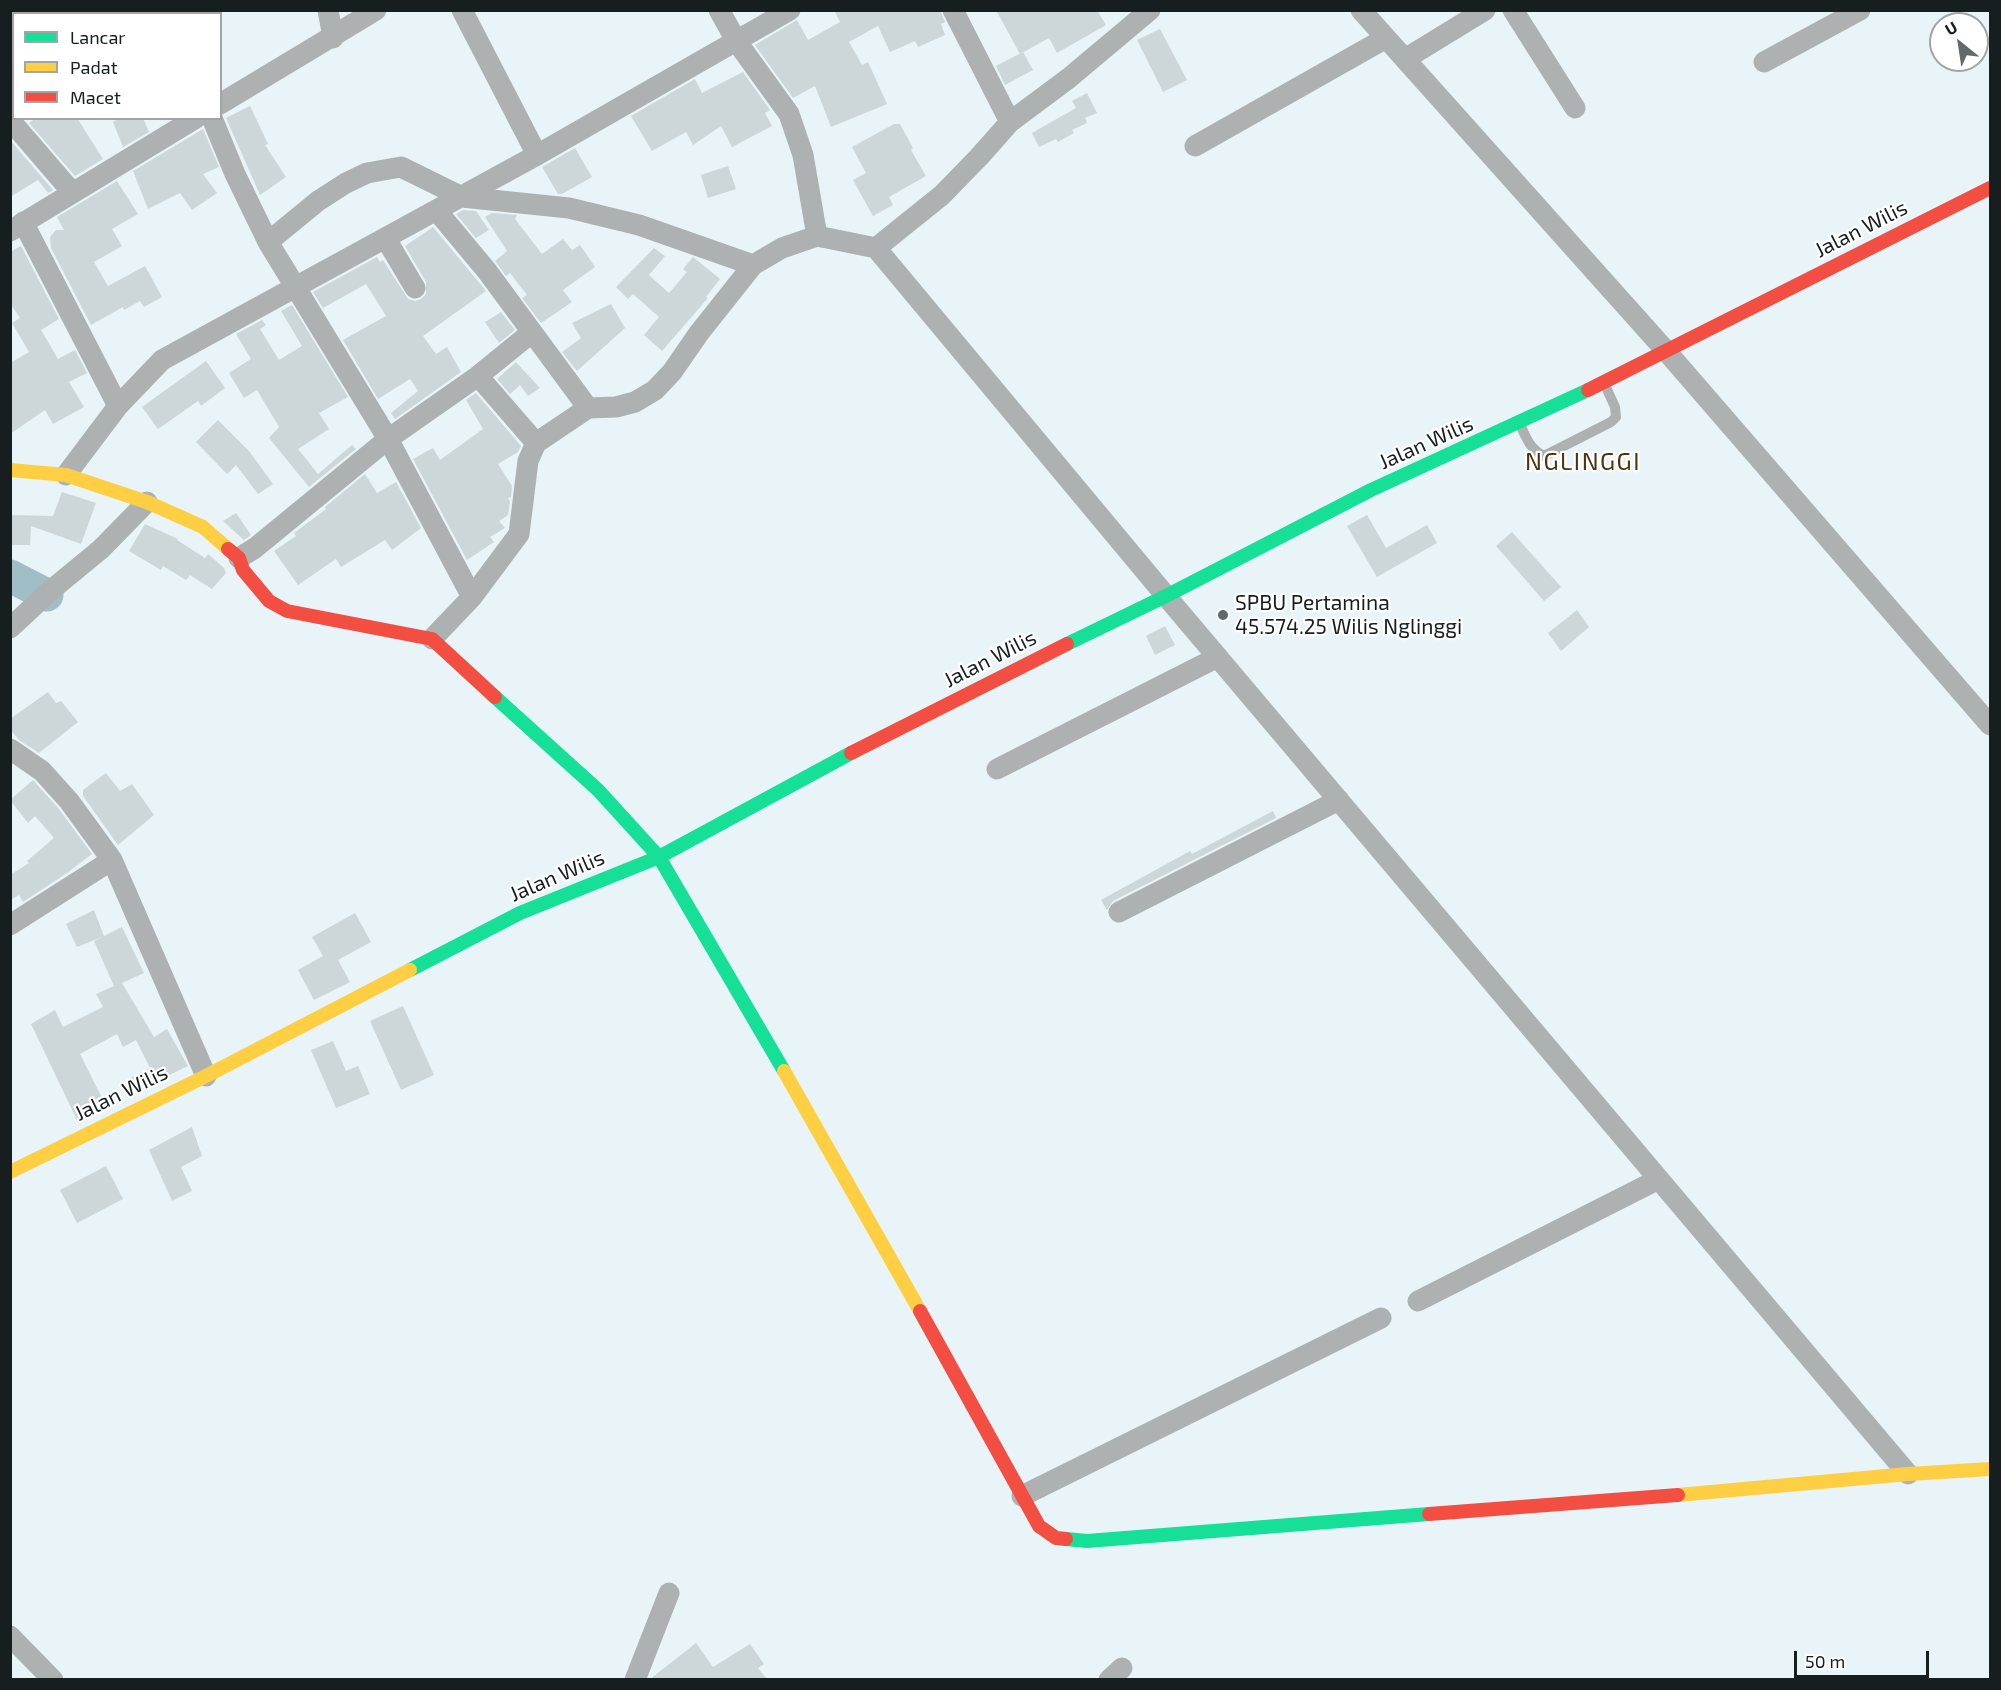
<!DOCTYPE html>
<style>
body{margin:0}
#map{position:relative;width:2001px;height:1690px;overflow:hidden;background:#e9f4f8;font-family:"Exo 2",sans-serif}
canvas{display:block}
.frame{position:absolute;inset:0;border:12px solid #161e1f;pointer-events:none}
.legend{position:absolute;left:12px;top:12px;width:210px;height:108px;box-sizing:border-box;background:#fff;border:2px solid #a2a5a5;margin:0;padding:8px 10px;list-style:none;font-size:18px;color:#161e1f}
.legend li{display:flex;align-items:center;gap:12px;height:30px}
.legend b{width:30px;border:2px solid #a2a5a5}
.north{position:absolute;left:1929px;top:12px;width:60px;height:60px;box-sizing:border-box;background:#fff;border:2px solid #a2a5a5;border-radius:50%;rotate:330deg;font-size:16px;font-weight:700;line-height:24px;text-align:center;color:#161e1f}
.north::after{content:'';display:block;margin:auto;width:21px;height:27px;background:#60696b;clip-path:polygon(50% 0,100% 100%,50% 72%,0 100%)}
.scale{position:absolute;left:1794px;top:1651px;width:135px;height:27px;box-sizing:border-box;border:3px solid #161e1f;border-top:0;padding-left:8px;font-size:18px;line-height:21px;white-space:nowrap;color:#161e1f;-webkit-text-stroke:4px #fff;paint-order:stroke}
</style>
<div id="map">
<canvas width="2001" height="1690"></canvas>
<div class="frame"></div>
<ul class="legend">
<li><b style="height:8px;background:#16e098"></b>Lancar</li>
<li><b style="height:8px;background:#ffcf43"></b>Padat</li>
<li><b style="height:8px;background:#f24e42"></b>Macet</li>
</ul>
<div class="north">U</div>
<div class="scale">50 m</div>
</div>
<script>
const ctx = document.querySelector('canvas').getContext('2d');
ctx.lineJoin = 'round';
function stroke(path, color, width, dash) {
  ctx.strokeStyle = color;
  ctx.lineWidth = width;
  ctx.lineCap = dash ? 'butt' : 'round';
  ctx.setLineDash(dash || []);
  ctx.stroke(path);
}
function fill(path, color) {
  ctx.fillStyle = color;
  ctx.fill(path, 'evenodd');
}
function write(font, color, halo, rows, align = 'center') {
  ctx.font = font + ' "Exo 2",sans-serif';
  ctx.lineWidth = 4.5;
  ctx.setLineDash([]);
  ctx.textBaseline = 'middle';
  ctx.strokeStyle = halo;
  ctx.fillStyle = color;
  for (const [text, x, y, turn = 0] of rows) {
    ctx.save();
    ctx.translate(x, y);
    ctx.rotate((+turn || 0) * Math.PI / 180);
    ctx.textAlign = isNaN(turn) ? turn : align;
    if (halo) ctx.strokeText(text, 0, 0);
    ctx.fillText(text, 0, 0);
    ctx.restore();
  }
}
stroke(new Path2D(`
 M 10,576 L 47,595`), '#a0bec6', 33);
fill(new Path2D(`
 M 834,10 L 940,10 L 945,22 L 941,24 L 945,35 L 918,47 L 915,41 L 890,52 L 878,26 L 849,42 L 862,65 L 868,62 L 887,104 L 831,127 L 815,86 L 793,98 L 755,45 L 797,20 L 808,40 L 840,22 Z
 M 996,10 L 1097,10 L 1106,25 L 1057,53 L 1049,38 L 1020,54 Z
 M 1160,29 L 1187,80 L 1163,92 L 1137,40 Z
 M 1023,52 L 1033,70 L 1005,85 L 996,66 Z
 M 743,72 L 770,110 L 765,113 L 772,126 L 732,147 L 721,126 L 693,145 L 686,132 L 652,151 L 631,116 L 695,79 L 702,93 Z
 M 1087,93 L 1097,113 L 1085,118 L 1087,123 L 1072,130 L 1074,133 L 1058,142 L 1056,139 L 1039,147 L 1032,133 L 1076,108 L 1072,101 Z
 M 250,106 L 268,144 L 265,145 L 286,177 L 260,195 L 226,118 Z
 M 36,118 L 77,118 L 103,159 L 75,176 L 29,123 Z
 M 121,118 L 143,118 L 149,132 L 123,147 L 113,122 Z
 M 894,124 L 900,124 L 913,148 L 911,150 L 926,176 L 889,197 L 893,205 L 873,216 L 853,180 L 866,173 L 852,147 Z
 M 203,129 L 219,167 L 203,174 L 217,193 L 192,210 L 180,193 L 148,209 L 133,171 Z
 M 10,140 L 53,190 L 48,193 L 38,180 L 10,197 Z
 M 575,148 L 592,177 L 562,194 L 558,194 L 542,167 Z
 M 728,166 L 736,189 L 708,198 L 701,175 Z
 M 117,181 L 138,214 L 112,229 L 122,246 L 94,262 L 108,286 L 145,266 L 162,297 L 144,307 L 140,301 L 124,310 L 123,307 L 91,325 L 51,248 L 50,237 L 56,230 L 64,230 L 57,217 Z
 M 463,210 L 476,211 L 489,230 L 476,238 L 456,214 Z
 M 492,213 L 517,215 L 515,219 L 542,254 L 563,239 L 572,250 L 580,245 L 595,267 L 563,290 L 572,302 L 541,323 L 522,298 L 527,295 L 510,273 L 506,276 L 495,261 L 507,251 L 485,217 Z
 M 433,227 L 486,291 L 423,336 L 436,354 L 447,347 L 461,372 L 395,419 L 391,413 L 418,391 L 410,379 L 378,399 L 343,340 L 386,316 L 366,284 L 323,308 L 313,292 L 377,257 L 380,262 L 383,260 L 408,299 L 415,301 L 421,299 L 426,294 L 426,282 L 405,246 Z
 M 21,246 L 59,319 L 41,330 L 58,359 L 75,350 L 87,373 L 69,382 L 84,407 L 53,424 L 45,410 L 10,434 L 10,363 L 29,352 L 12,323 L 20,318 L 10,303 L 10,252 Z
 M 654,248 L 665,256 L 649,275 L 669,293 L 687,272 L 683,269 L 693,257 L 720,279 L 706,297 L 708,298 L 662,351 L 644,335 L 659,317 L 633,294 L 628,299 L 616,287 Z
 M 611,304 L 625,328 L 577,371 L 562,352 L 581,338 L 572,323 Z
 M 292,305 L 348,397 L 319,413 L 329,429 L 298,449 L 318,474 L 352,445 L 356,449 L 309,487 L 269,438 L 279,427 L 257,390 L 244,398 L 229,373 L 251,359 L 236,334 L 262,320 L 266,325 L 260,329 L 279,360 L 302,346 L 281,311 Z
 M 501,312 L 515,330 L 499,343 L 485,322 Z
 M 206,361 L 225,388 L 201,406 L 198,401 L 158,429 L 142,407 Z
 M 516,362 L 540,388 L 528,396 L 520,385 L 510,394 L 497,379 Z
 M 476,393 L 521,446 L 518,452 L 498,464 L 512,486 L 511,497 L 508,498 L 510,502 L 508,515 L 499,521 L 505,528 L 490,537 L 494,542 L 467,560 L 413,459 L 433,448 L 440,460 L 483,429 L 466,400 Z
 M 218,420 L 249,451 L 273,484 L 258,494 L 236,465 L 227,474 L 196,442 Z
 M 365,474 L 377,493 L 396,482 L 421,528 L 392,550 L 385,540 L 341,567 L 336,559 L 298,585 L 274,551 L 296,536 L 294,533 L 326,509 L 325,507 Z
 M 62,492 L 96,503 L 81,544 L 31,526 L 30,545 L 10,545 L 10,515 L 53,516 Z
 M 236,513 L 251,535 L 244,540 L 223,521 Z
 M 1367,515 L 1386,548 L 1427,525 L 1437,543 L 1377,577 L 1347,526 Z
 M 145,524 L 178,539 L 177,540 L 205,558 L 208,554 L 224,568 L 226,573 L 212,589 L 190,575 L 186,580 L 163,566 L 161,570 L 129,551 Z
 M 1512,532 L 1561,587 L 1544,601 L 1496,546 Z
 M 1577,610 L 1589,627 L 1561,651 L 1548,633 Z
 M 1165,626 L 1175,645 L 1155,655 L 1146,636 Z
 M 48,692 L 56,703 L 61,701 L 78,722 L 39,753 L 19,740 L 10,729 L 10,719 Z
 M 106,773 L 120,791 L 132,784 L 154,815 L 118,845 L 83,796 L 83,790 Z
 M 33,780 L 59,809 L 92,854 L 67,873 L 23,902 L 19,895 L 10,900 L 10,875 L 29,863 L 27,861 L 54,838 L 35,816 L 28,823 L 10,800 Z
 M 1273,811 L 1276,818 L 1113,901 L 1107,910 L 1101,900 L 1190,851 L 1192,854 Z
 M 94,910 L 104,936 L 77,947 L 66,924 Z
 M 355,913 L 371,942 L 338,960 L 350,982 L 314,1000 L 298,970 L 323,956 L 312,937 Z
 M 122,927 L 144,973 L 122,983 L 154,1037 L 167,1029 L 188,1066 L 132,1093 L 126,1080 L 150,1068 L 136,1040 L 123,1047 L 117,1034 L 80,1054 L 106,1106 L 77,1120 L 31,1024 L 55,1010 L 63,1027 L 103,1007 L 96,994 L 114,986 L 94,941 Z
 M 403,1006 L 434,1075 L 401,1090 L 370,1021 Z
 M 333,1041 L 346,1071 L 358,1066 L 370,1094 L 336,1108 L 311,1050 Z
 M 192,1127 L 202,1156 L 181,1167 L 192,1191 L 172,1201 L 149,1150 Z
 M 106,1166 L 123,1199 L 77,1223 L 60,1190 Z
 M 696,1643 L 713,1667 L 750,1644 L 764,1664 L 758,1668 L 768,1680 L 649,1680 Z`), '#cdd6d9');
stroke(new Path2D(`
 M 1520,424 C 1526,438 1530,449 1544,456 L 1611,422 L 1616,417 L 1615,407 L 1605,385`), '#aeb1b1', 10);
stroke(new Path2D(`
 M 166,10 L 168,14
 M 328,10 L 333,38
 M 462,10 L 537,155
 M 719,10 L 737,42 L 789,114 L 803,155 L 817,236
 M 953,10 L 1010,122
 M 1361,10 L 1667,352 L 1990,725
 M 1513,10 L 1575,108
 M 1405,59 L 1485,10
 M 1764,62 L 1860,10
 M 220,104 L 376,10
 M 212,118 L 235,174 L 268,242 L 388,439 L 472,597
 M 10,120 L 72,192
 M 1195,146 L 1386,38
 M 437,211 L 487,271 L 588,408
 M 23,222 L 118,406
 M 10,231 L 196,118
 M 386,239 L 415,288
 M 268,242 L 318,201 L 346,183 L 367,173 L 401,167 L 462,197 L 569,208 L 639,225 L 753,265
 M 876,248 L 1166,596 L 1908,1474
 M 478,376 L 536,443
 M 66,475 L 118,406 L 162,360 L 537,155 L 790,10
 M 239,558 L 255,548 L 388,439 L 478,376 L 531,333
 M 10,628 L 50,591 L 101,549 L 147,502
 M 432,639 L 472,597 L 519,534 L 528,461 L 536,443 L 588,408 L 616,407 L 635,402 L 655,390 L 672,372 L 699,333 L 753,265 L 782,248 L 817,236 L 876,248 L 942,195 L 979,157 L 1010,122 L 1069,78 L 1150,10
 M 10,749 L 42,771 L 69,801 L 112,860 L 206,1076
 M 997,769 L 1218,657
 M 1119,912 L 1339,800
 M 10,925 L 112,860
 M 1418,1301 L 1659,1179
 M 1022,1496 L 1381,1318
 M 10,1636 L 53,1680
 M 635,1680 L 669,1593
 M 1109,1680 L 1122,1668`), '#aeb1b1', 21);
stroke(new Path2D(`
 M 1067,644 L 1166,596 L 1371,490 L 1588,390
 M 495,697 L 598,790 L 659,857 L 784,1071
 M 410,970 L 520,913 L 659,857 L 851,753
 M 1066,1539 L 1087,1541 L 1429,1514`), '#16e098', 14);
stroke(new Path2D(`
 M 10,470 L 66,475 L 147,502 L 203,527 L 228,549
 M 784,1071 L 920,1311
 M 10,1172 L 206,1076 L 410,970
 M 1678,1495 L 1908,1474 L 1990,1469`), '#ffcf43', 14);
stroke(new Path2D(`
 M 1588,390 L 1990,188
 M 228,549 L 239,558 L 243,570 L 269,601 L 287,611 L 432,639 L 495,697
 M 851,753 L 1067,644
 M 920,1311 L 1039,1526 L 1056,1538 L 1066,1539
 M 1429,1514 L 1678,1495`), '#f24e42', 14);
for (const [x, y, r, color] of [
 [1223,615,6,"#60696b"]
]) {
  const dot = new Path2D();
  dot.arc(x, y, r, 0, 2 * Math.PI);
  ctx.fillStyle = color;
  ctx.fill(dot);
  stroke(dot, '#fff', 2);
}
write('21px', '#161e1f', '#fff', [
 ["Jalan Wilis",1861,229,-27],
 ["Jalan Wilis",1426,443,-24],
 ["Jalan Wilis",990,659,-27],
 ["Jalan Wilis",557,876,-23],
 ["Jalan Wilis",121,1093,-26]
]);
write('21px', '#161e1f', '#fff', [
 ["SPBU Pertamina",1235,603],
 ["45.574.25 Wilis Nglinggi",1235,627]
], 'left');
ctx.letterSpacing = '1.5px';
write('24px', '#4d3512', '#fff', [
 ["NGLINGGI",1583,462]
]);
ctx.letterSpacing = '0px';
</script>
